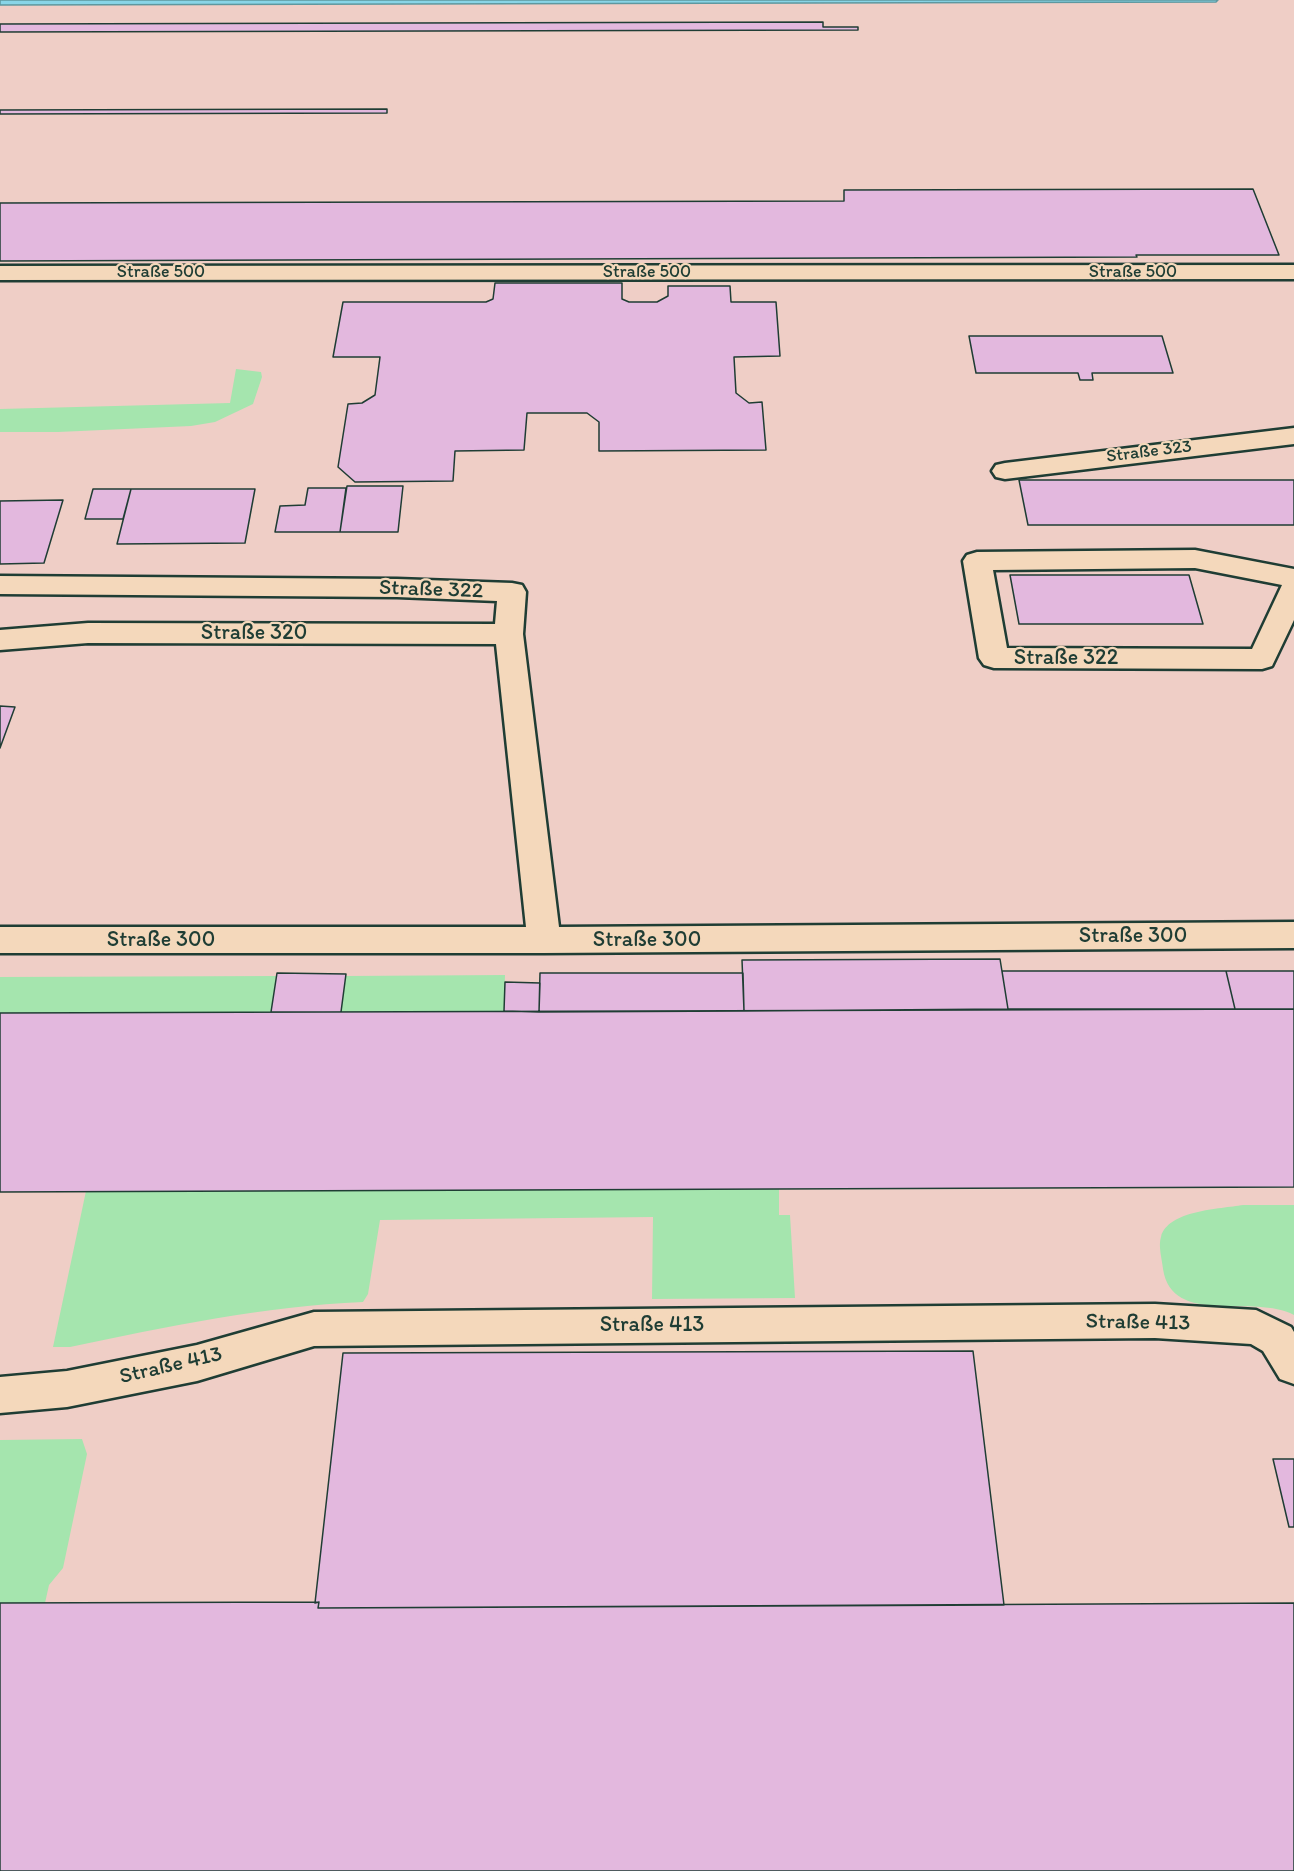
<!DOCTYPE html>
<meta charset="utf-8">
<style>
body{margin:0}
canvas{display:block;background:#f4d8bb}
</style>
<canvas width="1294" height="1871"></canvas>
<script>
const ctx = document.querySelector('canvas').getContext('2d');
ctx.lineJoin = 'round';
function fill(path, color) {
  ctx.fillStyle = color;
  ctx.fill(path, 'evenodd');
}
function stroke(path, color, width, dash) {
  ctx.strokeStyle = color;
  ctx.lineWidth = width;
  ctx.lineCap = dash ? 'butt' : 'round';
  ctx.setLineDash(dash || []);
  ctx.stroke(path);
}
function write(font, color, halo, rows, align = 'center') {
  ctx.font = font + ' Itim,sans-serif';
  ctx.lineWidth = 4.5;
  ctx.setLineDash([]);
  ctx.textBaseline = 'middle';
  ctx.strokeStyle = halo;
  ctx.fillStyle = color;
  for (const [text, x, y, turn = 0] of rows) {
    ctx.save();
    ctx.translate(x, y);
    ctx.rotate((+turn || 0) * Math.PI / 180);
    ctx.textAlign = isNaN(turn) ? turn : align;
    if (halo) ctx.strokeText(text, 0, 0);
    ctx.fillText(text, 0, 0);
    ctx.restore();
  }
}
fill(new Path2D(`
 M 1218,0 L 1294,0 L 1294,1871 L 0,1871 L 0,5 L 1216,2 Z`), '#efcec6');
fill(new Path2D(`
 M 236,369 L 261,372 L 262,377 L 253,404 L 215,422 L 191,426 L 58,432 L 0,432 L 0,409 L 230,403 Z
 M 505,975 L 504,1011 L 341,1012 L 346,976 Z
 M 276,976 L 271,1012 L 0,1013 L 0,977 Z
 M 779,1189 L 779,1215 L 790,1215 L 795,1298 L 652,1299 L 653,1217 L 380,1220 L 368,1294 L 363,1302 C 264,1306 166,1327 70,1347 L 53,1347 L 86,1191 Z
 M 1243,1205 L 1294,1205 L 1294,1315 C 1255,1293 1172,1328 1163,1269 C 1162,1259 1158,1246 1161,1237 C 1168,1210 1220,1209 1243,1205 Z
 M 82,1439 L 87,1454 L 63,1568 L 49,1585 L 45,1603 L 0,1603 L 0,1440 Z`), '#a5e5ae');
const water = new Path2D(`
 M 0,0 L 1218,0 L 1216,2 L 0,5 Z`);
fill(water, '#88d5e7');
stroke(water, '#5e989f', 1.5);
const building = new Path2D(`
 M 823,22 L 823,27 L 858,27 L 858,30 L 0,32 L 0,24 Z
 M 387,109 L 387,113 L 0,114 L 0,110 Z
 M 1253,189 L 1279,255 L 1136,255 L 1137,257 L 0,261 L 0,203 L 844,201 L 844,190 Z
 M 495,283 L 622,283 L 622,299 L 629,302 L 657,302 L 668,296 L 668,286 L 730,286 L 731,302 L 776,302 L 780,356 L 734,357 L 736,393 L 749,403 L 762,402 L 766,450 L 599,451 L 599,422 L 587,413 L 527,413 L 524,450 L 455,451 L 453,481 L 355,482 L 338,467 L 348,404 L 362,403 L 375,395 L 380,357 L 333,357 L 343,302 L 486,302 L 493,299 Z
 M 969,336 L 1162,336 L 1173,373 L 1092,373 L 1093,380 L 1080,380 L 1078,373 L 976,373 Z
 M 1019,480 L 1294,480 L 1294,525 L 1028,525 Z
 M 347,486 L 403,486 L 398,532 L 340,532 Z
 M 308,488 L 346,488 L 340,532 L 275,532 L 280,506 L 305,505 Z
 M 93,489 L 131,489 L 123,519 L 85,519 Z
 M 131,489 L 255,489 L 245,543 L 117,544 Z
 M 63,500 L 44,563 L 0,564 L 0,501 Z
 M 1010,575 L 1189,575 L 1203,624 L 1019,624 Z
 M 0,706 L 15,707 L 0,748 Z
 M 1000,959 L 1008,1009 L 744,1011 L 742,960 Z
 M 1002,971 L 1226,971 L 1235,1009 L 1008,1009 Z
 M 1226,971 L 1294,971 L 1294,1009 L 1235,1009 Z
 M 277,973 L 346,974 L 341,1012 L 271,1012 Z
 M 540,973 L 743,973 L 744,1011 L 539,1012 Z
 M 505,982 L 540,983 L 539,1012 L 504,1011 Z
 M 1294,1009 L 1294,1187 L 0,1192 L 0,1013 Z
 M 973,1351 L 1004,1605 L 318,1608 L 319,1602 L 315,1603 L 343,1353 Z
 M 1273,1459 L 1294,1459 L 1294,1527 L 1289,1527 Z
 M 319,1602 L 318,1608 L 1294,1603 L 1294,1871 L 0,1871 L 0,1603 Z`);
fill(building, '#e3b8de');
stroke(building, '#1f3d34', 1.5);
const minor = new Path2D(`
 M 1294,265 L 1294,279 L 0,280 L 0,266 Z
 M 1294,428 L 1294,444 L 1005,479 L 996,477 L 992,471 L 996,465 L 1005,463 Z
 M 1195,550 L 1294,569 L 1294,620 L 1272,666 L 1262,669 L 994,668 L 984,665 L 979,658 L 963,561 L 967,555 L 977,552 ZM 1195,568 L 1282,585 L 1252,649 L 1007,648 L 993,570 Z
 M 0,576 L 397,579 L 512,583 L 522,585 L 526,592 L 523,634 L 559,927 L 1294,922 L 1294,948 L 544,953 L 0,953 L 0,927 L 526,927 L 496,644 L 88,643 L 0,650 L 0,630 L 88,623 L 495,624 L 497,601 L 397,597 L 0,594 Z
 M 1155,1304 L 1256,1310 L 1291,1327 L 1294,1332 L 1294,1384 L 1280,1379 L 1263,1351 L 1251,1344 L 1155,1338 L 314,1346 L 197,1381 L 67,1407 L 0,1413 L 0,1377 L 67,1371 L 197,1345 L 314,1312 Z`);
stroke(minor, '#1f3d34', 5);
fill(minor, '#f4d8bb');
write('18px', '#1f3d34', '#f4d8bb', [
 ["Straße 500",161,272],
 ["Straße 500",647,272],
 ["Straße 500",1133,272],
 ["Straße 323",1149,452,-7]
]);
write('22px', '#1f3d34', '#f4d8bb', [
 ["Straße 322",431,590,2],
 ["Straße 320",254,633],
 ["Straße 322",1066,658],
 ["Straße 300",1133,936],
 ["Straße 300",161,940],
 ["Straße 300",647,940],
 ["Straße 413",1138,1323,1],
 ["Straße 413",652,1325],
 ["Straße 413",171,1366,-13]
]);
</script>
